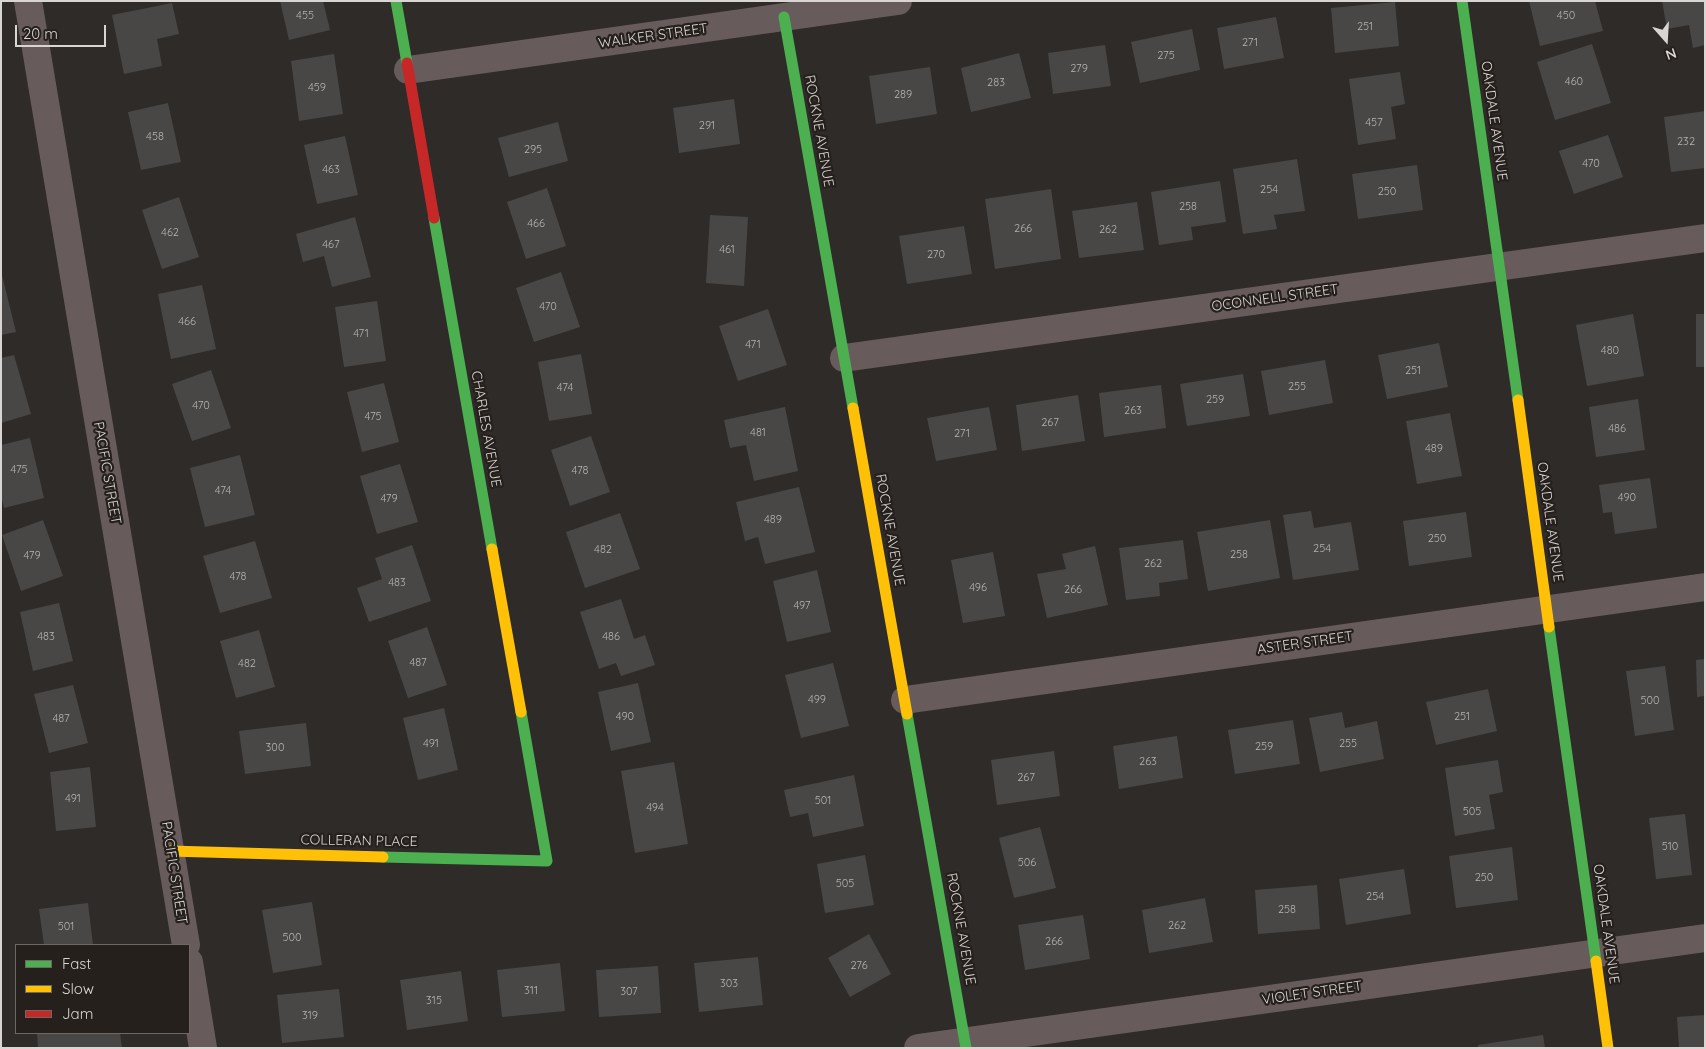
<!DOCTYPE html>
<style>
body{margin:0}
#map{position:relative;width:1706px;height:1049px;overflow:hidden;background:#2e2b28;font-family:Quicksand,sans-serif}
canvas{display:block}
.frame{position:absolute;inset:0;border:2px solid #d9d5d2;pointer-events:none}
.legend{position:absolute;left:15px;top:944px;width:175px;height:90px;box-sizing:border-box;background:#26201d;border:1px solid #6e6865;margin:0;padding:6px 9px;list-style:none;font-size:15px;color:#d9d5d2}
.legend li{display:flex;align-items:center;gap:10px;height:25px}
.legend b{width:25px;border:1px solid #6e6865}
.north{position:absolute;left:1641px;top:15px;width:50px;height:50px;-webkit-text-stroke:4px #26201d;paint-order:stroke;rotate:161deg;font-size:14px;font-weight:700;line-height:20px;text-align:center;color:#d9d5d2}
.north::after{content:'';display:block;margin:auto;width:18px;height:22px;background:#d9d5d2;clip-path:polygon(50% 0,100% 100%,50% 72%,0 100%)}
.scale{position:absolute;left:15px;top:25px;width:91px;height:22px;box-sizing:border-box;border:2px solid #d9d5d2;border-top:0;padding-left:6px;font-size:15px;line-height:18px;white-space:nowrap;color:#d9d5d2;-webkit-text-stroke:4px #26201d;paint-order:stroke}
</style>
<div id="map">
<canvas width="1706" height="1049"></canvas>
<div class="frame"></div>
<ul class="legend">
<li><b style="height:6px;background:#4caf50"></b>Fast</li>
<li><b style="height:6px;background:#ffc107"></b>Slow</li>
<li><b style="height:6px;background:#c62828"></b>Jam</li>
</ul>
<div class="north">N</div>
<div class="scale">20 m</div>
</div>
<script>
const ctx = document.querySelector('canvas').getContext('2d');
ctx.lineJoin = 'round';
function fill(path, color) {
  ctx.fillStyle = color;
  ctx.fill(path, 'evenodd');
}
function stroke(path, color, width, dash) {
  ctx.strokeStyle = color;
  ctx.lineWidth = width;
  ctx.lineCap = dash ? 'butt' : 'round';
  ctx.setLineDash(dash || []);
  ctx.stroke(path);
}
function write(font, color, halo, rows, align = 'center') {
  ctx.font = font + ' Quicksand,sans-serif';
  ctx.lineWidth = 4.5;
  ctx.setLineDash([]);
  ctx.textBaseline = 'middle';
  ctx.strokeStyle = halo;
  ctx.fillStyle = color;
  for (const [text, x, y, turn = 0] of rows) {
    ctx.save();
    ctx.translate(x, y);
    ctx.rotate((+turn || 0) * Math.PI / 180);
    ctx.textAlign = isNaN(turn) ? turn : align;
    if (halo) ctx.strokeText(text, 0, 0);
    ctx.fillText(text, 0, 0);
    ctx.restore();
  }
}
fill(new Path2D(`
 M 280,1 L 323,1 L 330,30 L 289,40 Z
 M 1529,1 L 1595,1 L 1603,31 L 1540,46 Z
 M 1662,1 L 1705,1 L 1705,45 L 1693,48 L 1689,25 L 1667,29 Z
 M 1395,2 L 1399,46 L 1335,53 L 1331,8 Z
 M 172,3 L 179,34 L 157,39 L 162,66 L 124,74 L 112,15 Z
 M 1276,17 L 1284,58 L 1224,69 L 1217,28 Z
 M 1192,29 L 1200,70 L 1140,83 L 1131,42 Z
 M 1592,44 L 1611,103 L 1555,120 L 1537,62 Z
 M 1105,45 L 1111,86 L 1053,94 L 1048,53 Z
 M 1019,53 L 1031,98 L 971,112 L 961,68 Z
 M 334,54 L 343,114 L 299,121 L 291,61 Z
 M 930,67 L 937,114 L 876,124 L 869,76 Z
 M 1400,72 L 1405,104 L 1391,107 L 1396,139 L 1358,145 L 1349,79 Z
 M 734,99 L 740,144 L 679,153 L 673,108 Z
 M 168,103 L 181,162 L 141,170 L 128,112 Z
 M 1705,111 L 1705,168 L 1671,172 L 1664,117 Z
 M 558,122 L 568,161 L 509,177 L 498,138 Z
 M 1608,135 L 1623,177 L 1574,194 L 1559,151 Z
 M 345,136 L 358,195 L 317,204 L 304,145 Z
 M 1297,159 L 1305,211 L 1274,215 L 1277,229 L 1243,234 L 1233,169 Z
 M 1417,165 L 1423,210 L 1358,219 L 1352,174 Z
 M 1220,181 L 1226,222 L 1191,227 L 1193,240 L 1159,245 L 1151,192 Z
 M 547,188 L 566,246 L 526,259 L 507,202 Z
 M 1051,189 L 1061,259 L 995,269 L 985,199 Z
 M 179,197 L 199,257 L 162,269 L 142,210 Z
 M 1137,202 L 1144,250 L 1079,258 L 1072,211 Z
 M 710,215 L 748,217 L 744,286 L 706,283 Z
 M 355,217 L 371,277 L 332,287 L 324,256 L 303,262 L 296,234 Z
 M 964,226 L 972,274 L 907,284 L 899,236 Z
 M 1,271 L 16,332 L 1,335 Z
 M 561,272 L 580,327 L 534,342 L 516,288 Z
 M 202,285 L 216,349 L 171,359 L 158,294 Z
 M 377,301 L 386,361 L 344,367 L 335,307 Z
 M 768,309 L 787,365 L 738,381 L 719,326 Z
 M 1633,314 L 1644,376 L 1587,386 L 1576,325 Z
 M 1696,314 L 1705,314 L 1705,367 L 1696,367 Z
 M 1439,343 L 1448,387 L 1387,399 L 1378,355 Z
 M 581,354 L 592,414 L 549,421 L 538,362 Z
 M 14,355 L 31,414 L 1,423 L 1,358 Z
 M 1325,360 L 1333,403 L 1269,415 L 1261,371 Z
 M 211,370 L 231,428 L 192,441 L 172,384 Z
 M 1243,374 L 1250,416 L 1187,426 L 1180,384 Z
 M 384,383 L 399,442 L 362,452 L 347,392 Z
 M 1161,385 L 1166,428 L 1104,437 L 1099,393 Z
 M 1078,395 L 1085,441 L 1022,451 L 1016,405 Z
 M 1638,399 L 1645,450 L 1596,457 L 1589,407 Z
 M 785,407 L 798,471 L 754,481 L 746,445 L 730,448 L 724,420 Z
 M 989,407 L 997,450 L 936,461 L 927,418 Z
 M 1450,413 L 1462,476 L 1417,484 L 1406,421 Z
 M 591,436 L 610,492 L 570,506 L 551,450 Z
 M 30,438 L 44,498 L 4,508 L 1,495 L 1,445 Z
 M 240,455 L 255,515 L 205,527 L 190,468 Z
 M 400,464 L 418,522 L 377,534 L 360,476 Z
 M 1650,478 L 1657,528 L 1615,534 L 1612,512 L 1603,513 L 1599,485 Z
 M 799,487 L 815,552 L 765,564 L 758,537 L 745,541 L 736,502 Z
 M 1311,511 L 1314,528 L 1351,522 L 1359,570 L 1293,580 L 1283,515 Z
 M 1466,512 L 1472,557 L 1409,566 L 1403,521 Z
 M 620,513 L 640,569 L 585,588 L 566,532 Z
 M 43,520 L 63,576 L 21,591 L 2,535 Z
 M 1270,520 L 1280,578 L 1208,591 L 1197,532 Z
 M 1183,540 L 1188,579 L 1159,583 L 1160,596 L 1126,600 L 1119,548 Z
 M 255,541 L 272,598 L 220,613 L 203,556 Z
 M 412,545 L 431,601 L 369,622 L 357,588 L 382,579 L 375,558 Z
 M 1095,546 L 1108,605 L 1047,618 L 1037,574 L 1066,569 L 1062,554 Z
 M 993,552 L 1005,616 L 963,623 L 951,560 Z
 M 817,570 L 831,632 L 787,642 L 773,581 Z
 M 621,599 L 634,639 L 645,635 L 655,665 L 621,676 L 616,663 L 599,669 L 580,612 Z
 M 59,603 L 73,661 L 33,671 L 20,612 Z
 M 427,627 L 447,685 L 408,698 L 388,641 Z
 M 259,630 L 275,687 L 236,698 L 220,641 Z
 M 1705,659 L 1705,696 L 1697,697 L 1696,660 Z
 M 833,663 L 849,726 L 801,738 L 785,675 Z
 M 1665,666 L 1674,730 L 1635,736 L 1626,671 Z
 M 638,683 L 651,742 L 611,751 L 598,692 Z
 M 73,685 L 88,743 L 49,753 L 34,694 Z
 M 1488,689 L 1497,731 L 1436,745 L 1426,702 Z
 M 444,708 L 458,770 L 418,780 L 403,718 Z
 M 1342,712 L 1345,728 L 1377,721 L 1384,759 L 1320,772 L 1309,718 Z
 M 1293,720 L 1300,764 L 1235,774 L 1228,730 Z
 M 306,723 L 311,766 L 245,774 L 239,731 Z
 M 1177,736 L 1183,778 L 1119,789 L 1113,746 Z
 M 1054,751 L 1060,796 L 997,805 L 991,760 Z
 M 1498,760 L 1503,792 L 1489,795 L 1495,829 L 1455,836 L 1445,768 Z
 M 674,762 L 688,844 L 635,853 L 621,771 Z
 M 90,767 L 96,827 L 56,831 L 50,772 Z
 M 854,775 L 864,826 L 813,837 L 808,813 L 790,817 L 784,790 Z
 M 1685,814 L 1692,875 L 1656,879 L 1649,818 Z
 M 1040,827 L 1056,888 L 1014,898 L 999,838 Z
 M 1512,847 L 1518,900 L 1456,908 L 1449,856 Z
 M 865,855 L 874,905 L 825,913 L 817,864 Z
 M 1404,869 L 1411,914 L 1346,925 L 1339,879 Z
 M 1317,885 L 1320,929 L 1258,934 L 1255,890 Z
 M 1205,898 L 1213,942 L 1149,953 L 1142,910 Z
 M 312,902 L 322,965 L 273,973 L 262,910 Z
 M 88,903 L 93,945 L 44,945 L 39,909 Z
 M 1083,915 L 1090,959 L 1025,970 L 1018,925 Z
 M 869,934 L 891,974 L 850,997 L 828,958 Z
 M 758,957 L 763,1005 L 699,1012 L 694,963 Z
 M 560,963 L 565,1011 L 502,1017 L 497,970 Z
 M 658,966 L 661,1013 L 599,1017 L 596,970 Z
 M 461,971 L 468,1021 L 407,1030 L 400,980 Z
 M 339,989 L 344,1037 L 282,1043 L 277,995 Z
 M 1705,1015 L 1705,1048 L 1679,1048 L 1677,1017 Z
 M 37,1033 L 120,1033 L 122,1048 L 38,1048 Z
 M 1543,1035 L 1545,1048 L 1478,1048 L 1478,1045 Z`), '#494745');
stroke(new Path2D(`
 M 28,1 L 186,945
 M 408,70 L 898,1
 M 844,358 L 1705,238
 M 905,700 L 1705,587
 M 189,962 L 203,1048
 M 918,1048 L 1705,938`), '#685b5c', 28);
stroke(new Path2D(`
 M 396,1 L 407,63
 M 1462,1 L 1518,400
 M 784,17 L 853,408
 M 434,218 L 492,549
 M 1549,627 L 1596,961
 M 907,714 L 966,1048
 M 383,857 L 547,861 L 521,712`), '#4caf50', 11);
stroke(new Path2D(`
 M 1518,400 L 1549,627
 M 853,408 L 907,714
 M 492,549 L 521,712
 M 170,851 L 383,857
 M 1596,961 L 1608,1048`), '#ffc107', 11);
stroke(new Path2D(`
 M 407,63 L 434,218`), '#c62828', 11);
write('11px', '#b5b2af', null, [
 ["455",305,16],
 ["450",1566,16],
 ["251",1365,27],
 ["271",1250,43],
 ["275",1166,56],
 ["279",1079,69],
 ["460",1574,82],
 ["283",996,83],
 ["459",317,88],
 ["289",903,95],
 ["457",1374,123],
 ["291",707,126],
 ["458",155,137],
 ["232",1686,142],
 ["295",533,150],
 ["470",1591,164],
 ["463",331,170],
 ["254",1269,190],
 ["250",1387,192],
 ["258",1188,207],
 ["466",536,224],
 ["266",1023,229],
 ["262",1108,230],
 ["462",170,233],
 ["467",331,245],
 ["461",727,250],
 ["270",936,255],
 ["470",548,307],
 ["466",187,322],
 ["471",361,334],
 ["471",753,345],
 ["480",1610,351],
 ["251",1413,371],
 ["255",1297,387],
 ["474",565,388],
 ["259",1215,400],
 ["470",201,406],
 ["263",1133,411],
 ["475",373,417],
 ["267",1050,423],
 ["486",1617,429],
 ["481",758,433],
 ["271",962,434],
 ["489",1434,449],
 ["475",19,470],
 ["478",580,471],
 ["474",223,491],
 ["490",1627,498],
 ["479",389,499],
 ["489",773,520],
 ["250",1437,539],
 ["254",1322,549],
 ["482",603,550],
 ["258",1239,555],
 ["479",32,556],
 ["262",1153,564],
 ["478",238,577],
 ["483",397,583],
 ["496",978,588],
 ["266",1073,590],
 ["497",802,606],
 ["483",46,637],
 ["486",611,637],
 ["487",418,663],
 ["482",247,664],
 ["499",817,700],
 ["500",1650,701],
 ["490",625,717],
 ["251",1462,717],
 ["487",61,719],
 ["491",431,744],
 ["255",1348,744],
 ["259",1264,747],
 ["300",275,748],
 ["263",1148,762],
 ["267",1026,778],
 ["491",73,799],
 ["501",823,801],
 ["494",655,808],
 ["505",1472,812],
 ["510",1670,847],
 ["506",1027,863],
 ["250",1484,878],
 ["505",845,884],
 ["254",1375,897],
 ["258",1287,910],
 ["262",1177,926],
 ["501",66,927],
 ["500",292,938],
 ["266",1054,942],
 ["276",859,966],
 ["303",729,984],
 ["311",531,991],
 ["307",629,992],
 ["315",434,1001],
 ["319",310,1016]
]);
write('14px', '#d9d5d2', '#26201d', [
 ["WALKER STREET",653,36,-8],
 ["OAKDALE AVENUE",1494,121,82],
 ["ROCKNE AVENUE",819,131,80],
 ["OCONNELL STREET",1275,298,-8],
 ["CHARLES AVENUE",486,429,80],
 ["PACIFIC STREET",107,473,80],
 ["OAKDALE AVENUE",1550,522,82],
 ["ROCKNE AVENUE",890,530,80],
 ["ASTER STREET",1305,643,-8],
 ["COLLERAN PLACE",359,841,1],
 ["PACIFIC STREET",174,873,81],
 ["OAKDALE AVENUE",1606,924,82],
 ["ROCKNE AVENUE",961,929,80],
 ["VIOLET STREET",1312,993,-8]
]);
</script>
